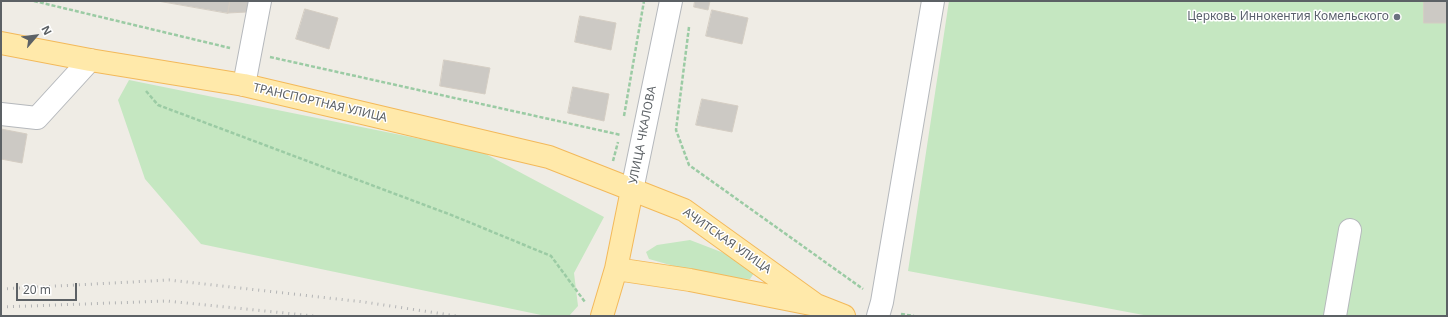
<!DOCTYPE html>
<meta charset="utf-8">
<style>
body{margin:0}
#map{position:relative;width:1448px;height:317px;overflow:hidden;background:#efece5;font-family:"Noto Sans",sans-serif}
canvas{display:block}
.frame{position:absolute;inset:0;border:2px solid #5c6165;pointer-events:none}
.north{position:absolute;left:16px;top:16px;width:40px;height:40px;-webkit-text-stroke:3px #fff;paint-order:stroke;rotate:62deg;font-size:11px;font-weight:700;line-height:16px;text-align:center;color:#5c6165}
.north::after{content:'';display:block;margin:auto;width:14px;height:18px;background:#5c6165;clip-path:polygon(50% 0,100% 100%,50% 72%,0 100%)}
.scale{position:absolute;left:16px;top:283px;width:61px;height:18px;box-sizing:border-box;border:2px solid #5c6165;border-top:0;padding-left:5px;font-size:12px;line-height:14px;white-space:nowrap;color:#5c6165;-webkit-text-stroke:3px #fff;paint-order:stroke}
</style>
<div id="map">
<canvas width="1448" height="317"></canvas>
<div class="frame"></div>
<div class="north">N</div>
<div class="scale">20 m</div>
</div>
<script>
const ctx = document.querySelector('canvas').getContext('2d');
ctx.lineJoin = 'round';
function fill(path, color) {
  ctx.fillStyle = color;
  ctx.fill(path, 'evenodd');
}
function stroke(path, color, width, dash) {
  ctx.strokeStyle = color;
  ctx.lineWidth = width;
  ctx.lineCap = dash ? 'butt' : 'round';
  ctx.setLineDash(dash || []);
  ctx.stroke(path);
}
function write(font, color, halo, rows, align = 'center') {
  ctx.font = font + ' "Noto Sans",sans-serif';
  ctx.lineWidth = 3;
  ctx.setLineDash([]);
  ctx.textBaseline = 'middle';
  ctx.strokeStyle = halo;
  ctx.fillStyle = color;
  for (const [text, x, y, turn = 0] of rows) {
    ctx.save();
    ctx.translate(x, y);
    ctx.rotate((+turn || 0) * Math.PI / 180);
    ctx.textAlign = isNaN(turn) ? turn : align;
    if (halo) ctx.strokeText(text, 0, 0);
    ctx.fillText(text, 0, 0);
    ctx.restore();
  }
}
fill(new Path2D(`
 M 949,1 L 1447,1 L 1447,316 L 1149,316 L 908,271 Z
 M 129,80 L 480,151 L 604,217 L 574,273 L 578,306 L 569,316 L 546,316 L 201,244 L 145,179 L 118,100 Z
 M 690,240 L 742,260 L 754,273 L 750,279 C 716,279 682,268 649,259 L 646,252 L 657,245 Z`), '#c5e7c1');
const building = new Path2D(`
 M 158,1 L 230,1 L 228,13 Z
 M 230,1 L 249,1 L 247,12 L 228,13 Z
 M 695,1 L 710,1 L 708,10 L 694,7 Z
 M 1424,1 L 1447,1 L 1447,23 L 1424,23 Z
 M 305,9 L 338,18 L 329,49 L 296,39 Z
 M 712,10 L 748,18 L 742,44 L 706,36 Z
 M 580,16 L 616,23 L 611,50 L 575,42 Z
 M 444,60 L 490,68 L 485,94 L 440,86 Z
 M 573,87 L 609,94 L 604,121 L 568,113 Z
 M 702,99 L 738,106 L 732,132 L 696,125 Z
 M 1,129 L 27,134 L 22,163 L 1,159 Z`);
fill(building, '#ccc9c4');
stroke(building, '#d4cdc3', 1);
const minor = new Path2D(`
 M 244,85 L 260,1
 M 1,114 L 37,118 L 90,60
 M 632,190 L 671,1
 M 878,316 L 882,302 L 933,1
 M 1335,316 L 1350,230`);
const major = new Path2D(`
 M 1,43 L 90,60 L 244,85 L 549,157 L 684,210 L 816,305
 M 616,269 L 690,280 L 816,305 L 844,316
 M 602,316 L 616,269 L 632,190`);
stroke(minor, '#b5b8bc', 24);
stroke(major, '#f3b95a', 24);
stroke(new Path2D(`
 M 34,1 L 230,48
 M 689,27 L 676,130 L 689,165 L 863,289
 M 270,57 L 621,135
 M 146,91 L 158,105 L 454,216 L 551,256 L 585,302
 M 624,116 L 644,1
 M 613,161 L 618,142
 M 901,314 L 914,316`), '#9bcba4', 2.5, [4, 2]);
stroke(minor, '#fff', 22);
stroke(major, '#ffe9aa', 22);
stroke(new Path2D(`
 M 1,289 L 169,280 L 364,302 L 457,316
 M 1,307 L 167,301 L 314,316`), '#b3b4b5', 3, [1, 5]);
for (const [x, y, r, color] of [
 [1397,17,4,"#6b7280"]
]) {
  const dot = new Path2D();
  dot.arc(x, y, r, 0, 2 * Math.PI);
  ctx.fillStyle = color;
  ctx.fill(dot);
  stroke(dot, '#fff', 1.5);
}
write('12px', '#5b616d', '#fff', [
 ["Церковь Иннокентия Комельского",1389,17]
], 'right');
write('12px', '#5c6165', '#fff', [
 ["ТРАНСПОРТНАЯ УЛИЦА",320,103,13],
 ["УЛИЦА ЧКАЛОВА",643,135,-79],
 ["АЧИТСКАЯ УЛИЦА",727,241,35]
]);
</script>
